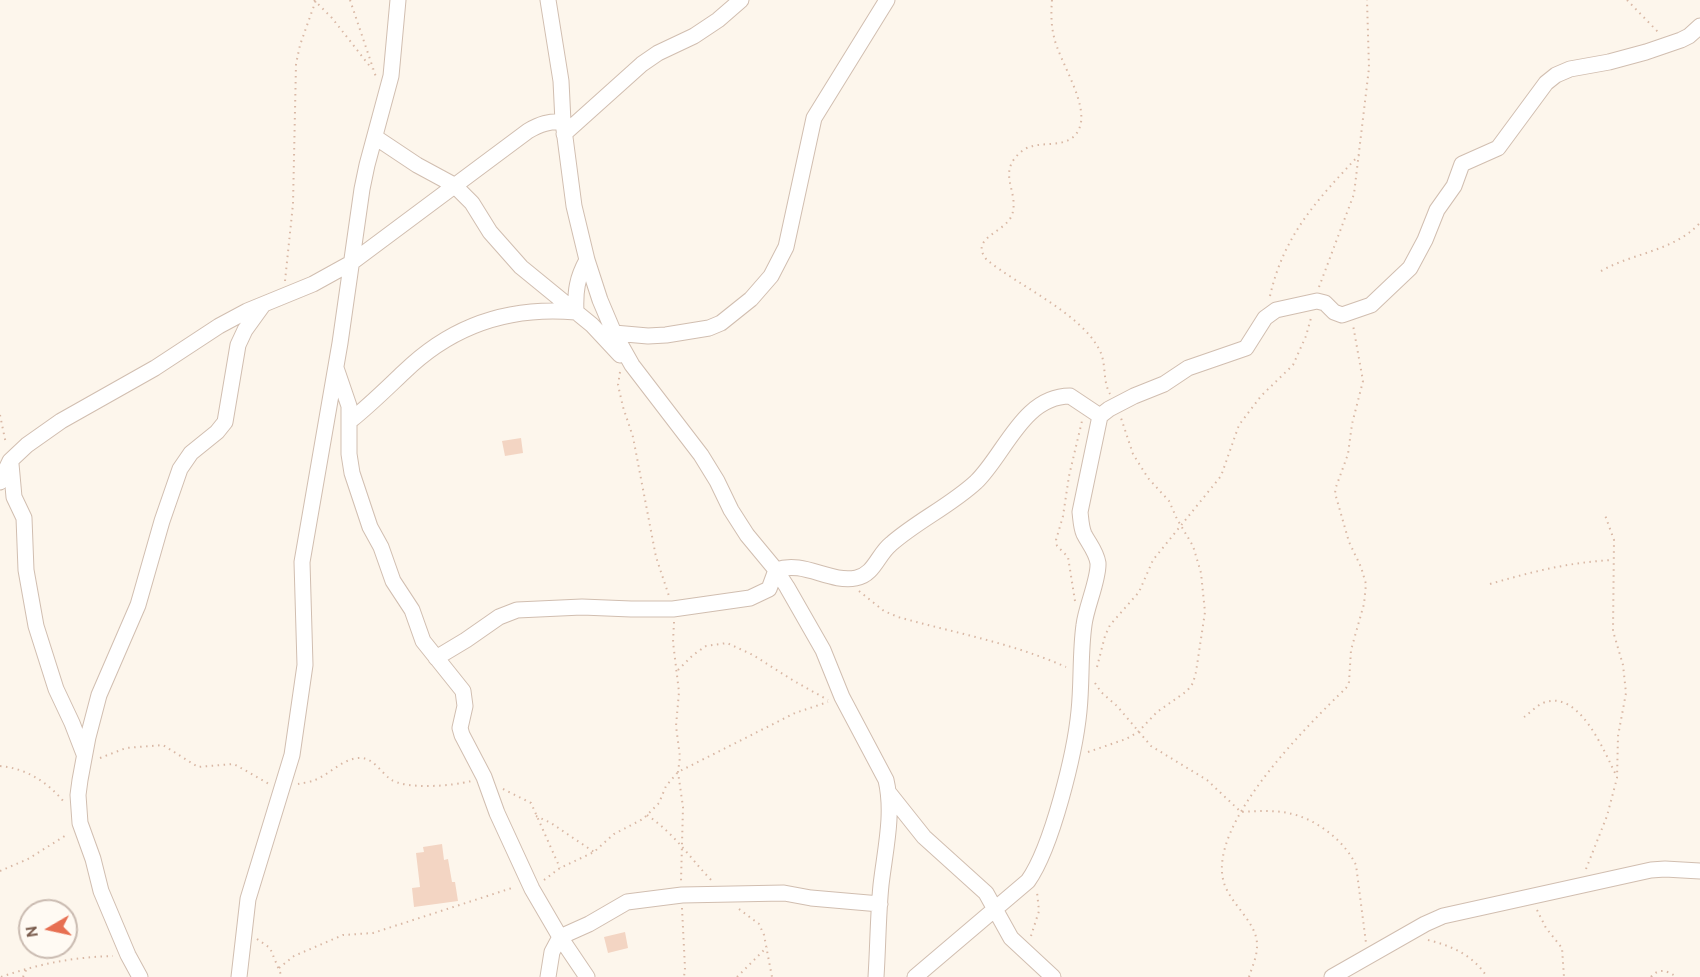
<!DOCTYPE html>
<style>
body{margin:0}
#map{position:relative;width:1700px;height:977px;overflow:hidden;background:#fdf6ec;font-family:Cabin,sans-serif}
canvas{display:block}
.north{position:absolute;left:18px;top:899px;width:60px;height:60px;box-sizing:border-box;background:#fffaf3;border:2px solid #cabbb1;border-radius:50%;rotate:261deg;font-size:16px;font-weight:700;line-height:24px;text-align:center;color:#7a5c4d}
.north::after{content:'';display:block;margin:auto;width:21px;height:27px;background:#e76f51;clip-path:polygon(50% 0,100% 100%,50% 72%,0 100%)}
</style>
<div id="map">
<canvas width="1700" height="977"></canvas>
<div class="north">N</div>
</div>
<script>
const ctx = document.querySelector('canvas').getContext('2d');
ctx.lineJoin = 'round';
function fill(path, color) {
  ctx.fillStyle = color;
  ctx.fill(path, 'evenodd');
}
function stroke(path, color, width, dash) {
  ctx.strokeStyle = color;
  ctx.lineWidth = width;
  ctx.lineCap = dash ? 'butt' : 'round';
  ctx.setLineDash(dash || []);
  ctx.stroke(path);
}
fill(new Path2D(`
 M 521,438 L 523,453 L 505,456 L 502,441 Z
 M 442,844 L 444,860 L 448,859 L 452,882 L 455,882 L 458,901 L 414,907 L 412,888 L 420,887 L 416,853 L 424,852 L 423,847 Z
 M 625,932 L 628,948 L 608,953 L 604,937 Z`), '#f3d5c3');
const minor = new Path2D(`
 M 548,0 L 561,81 L 563,122 L 574,206 L 587,260 L 600,300 L 614,333 L 632,365 L 701,455 L 717,481 L 731,510 L 747,535 L 776,570 L 787,587 L 823,650 L 842,697 L 886,780 C 894,814 885,850 881,885 C 878,915 878,946 876,977
 M 564,134 L 642,64 L 658,53 L 694,36 L 718,20 L 741,0
 M 375,137 L 417,165 L 454,185 L 472,203 L 490,232 L 521,267 L 592,325 L 620,355
 M 614,333 L 648,336 L 666,335 L 709,328 L 721,323 L 751,299 L 771,276 L 786,247 L 814,118 L 887,0
 M 336,368 L 349,406 L 349,454 L 352,473 L 370,527 L 381,547 L 393,581 L 412,610 L 423,641 L 463,691 L 465,706 L 460,728 L 462,735 L 484,777 L 497,813 L 532,889 L 560,937 L 587,977
 M 350,421 C 370,405 386,389 404,372 C 452,325 510,306 576,312 C 575,291 577,278 587,260
 M 11,464 L 14,497 L 24,518 L 26,570 L 36,626 L 56,689 L 72,723 L 84,754
 M 0,482 L 10,461 L 27,445 L 61,421 L 155,368 L 219,326 L 247,311 L 313,284 L 351,263 L 528,131 C 540,124 549,121 563,122
 M 436,658 L 466,640 L 499,617 L 517,610 L 582,607 L 631,609 L 673,609 L 750,598 L 769,589 L 776,570 C 804,560 829,583 856,578 C 874,575 878,554 891,544 C 917,521 950,506 976,482 C 1005,454 1023,396 1070,396 L 1100,416
 M 889,793 L 924,837 L 986,893 L 1011,938 L 1053,977
 M 140,977 L 128,955 L 101,891 L 93,859 L 80,823 L 78,795 L 80,780 L 88,737 L 99,695 L 138,605 L 162,521 L 180,469 L 191,453 L 217,432 L 225,422 L 238,345 L 245,330 L 263,305
 M 239,977 L 248,899 L 292,755 L 305,665 L 302,562 L 340,343 L 362,189 L 367,165 L 391,76 L 398,0
 M 548,977 L 552,952 L 560,937 L 589,924 L 627,902 L 682,895 L 784,893 L 811,898 L 880,904
 M 915,977 L 1028,881 C 1052,847 1075,753 1079,711 C 1082,683 1080,653 1084,625 C 1086,607 1099,579 1098,563 C 1096,551 1089,544 1084,534 C 1081,527 1081,520 1080,512 L 1100,416 L 1109,409 L 1134,396 L 1164,384 L 1188,368 L 1246,348 L 1265,318 L 1276,310 L 1317,301 L 1325,303 L 1334,312 L 1342,315 L 1371,305 L 1410,268 L 1425,240 L 1437,210 L 1454,186 L 1462,164 L 1498,148 L 1546,83 L 1556,75 L 1570,69 L 1609,62 L 1646,52 L 1681,40 L 1689,36 L 1700,26
 M 1332,977 L 1425,924 L 1443,916 L 1651,870 L 1665,869 L 1700,871`);
stroke(minor, '#d1beb0', 17);
stroke(new Path2D(`
 M 314,0 L 332,18 L 372,69
 M 350,0 L 376,77
 M 1052,0 C 1051,12 1051,25 1054,37 C 1059,61 1090,105 1079,129 C 1069,152 1038,138 1022,151 C 995,173 1020,191 1012,215 C 1005,233 968,238 987,260 C 1019,286 1080,313 1099,349 C 1107,363 1102,380 1110,394
 M 1627,0 L 1659,33
 M 1601,271 C 1635,252 1672,252 1700,223
 M 285,281 L 293,204 L 296,64 L 300,45 L 316,0
 M 1319,287 L 1354,194 L 1369,68 L 1367,0
 M 1270,296 C 1284,234 1318,199 1360,154
 M 620,372 L 618,385 L 623,407 L 633,437 L 656,557 L 669,596
 M 0,415 L 6,444
 M 1490,584 C 1531,572 1570,562 1613,560
 M 859,591 L 884,611 L 898,617 C 955,633 1012,643 1066,667
 M 1075,601 L 1068,557 L 1057,546 L 1056,540 L 1063,516 L 1069,476 L 1082,421
 M 674,622 L 673,642 L 679,692 L 676,726 L 680,757 L 678,772 L 683,807 L 681,881
 M 1097,667 L 1105,636 L 1110,625 L 1139,592 L 1153,560 L 1221,476 L 1239,425 L 1261,396 L 1293,365 L 1306,336 L 1311,318
 M 678,670 L 693,655 L 706,646 L 727,643 L 753,655 L 794,681 L 828,700
 M 1095,683 L 1101,692 L 1117,706 L 1151,746 L 1207,780 L 1241,812 C 1257,811 1273,810 1288,813 C 1315,818 1344,840 1356,865 L 1366,943
 M 1524,717 C 1530,713 1536,706 1543,703 C 1579,688 1604,751 1616,775
 M 1088,752 L 1126,739 L 1138,732 L 1157,712 L 1187,691 L 1193,683 L 1196,672 L 1205,612 L 1201,573 L 1193,546 L 1177,519 L 1169,501 L 1148,478 L 1133,454 L 1121,418
 M 100,758 L 126,748 L 163,745 L 198,767 L 234,764 L 269,784
 M 0,766 C 25,768 48,782 64,802
 M 298,784 C 303,783 310,782 315,780 C 330,774 345,757 361,758 C 373,758 381,772 390,779 C 406,790 453,786 471,781
 M 503,789 L 531,803 L 560,868
 M 647,815 C 676,835 689,857 712,881
 M 536,816 L 551,823 L 594,852
 M 1586,869 L 1607,816 L 1617,778 L 1618,736 L 1626,693 L 1623,665 L 1613,631 L 1614,540 L 1605,515
 M 0,871 L 28,859 L 68,834
 M 544,880 L 560,868 L 594,852 L 614,834 L 643,819 L 659,803 L 666,786 L 678,772 L 795,713 L 828,702
 M 682,908 L 685,968 L 684,977
 M 739,909 L 759,924 L 764,935 L 772,977
 M 1537,910 L 1546,928 L 1562,948 L 1564,977
 M 1031,936 L 1039,911 L 1037,892
 M 257,939 L 270,948 L 282,977
 M 1428,940 C 1452,946 1473,955 1487,977
 M 279,968 L 294,956 L 343,935 L 373,933 L 515,887
 M 1,977 C 38,964 74,957 113,956
 M 23,977 L 27,968
 M 737,977 L 767,947
 M 1249,977 C 1252,967 1257,957 1257,946 C 1258,923 1231,905 1224,883 C 1206,825 1308,725 1346,688 L 1349,682 L 1351,650 L 1364,604 L 1366,584 L 1361,567 L 1349,542 L 1335,493 L 1336,487 L 1348,454 L 1352,424 L 1363,381 L 1353,325
 M 1651,977 C 1660,967 1667,971 1677,977`), '#d9b8a5', 2, [1.5, 4.5]);
stroke(minor, '#fff', 15);
</script>
